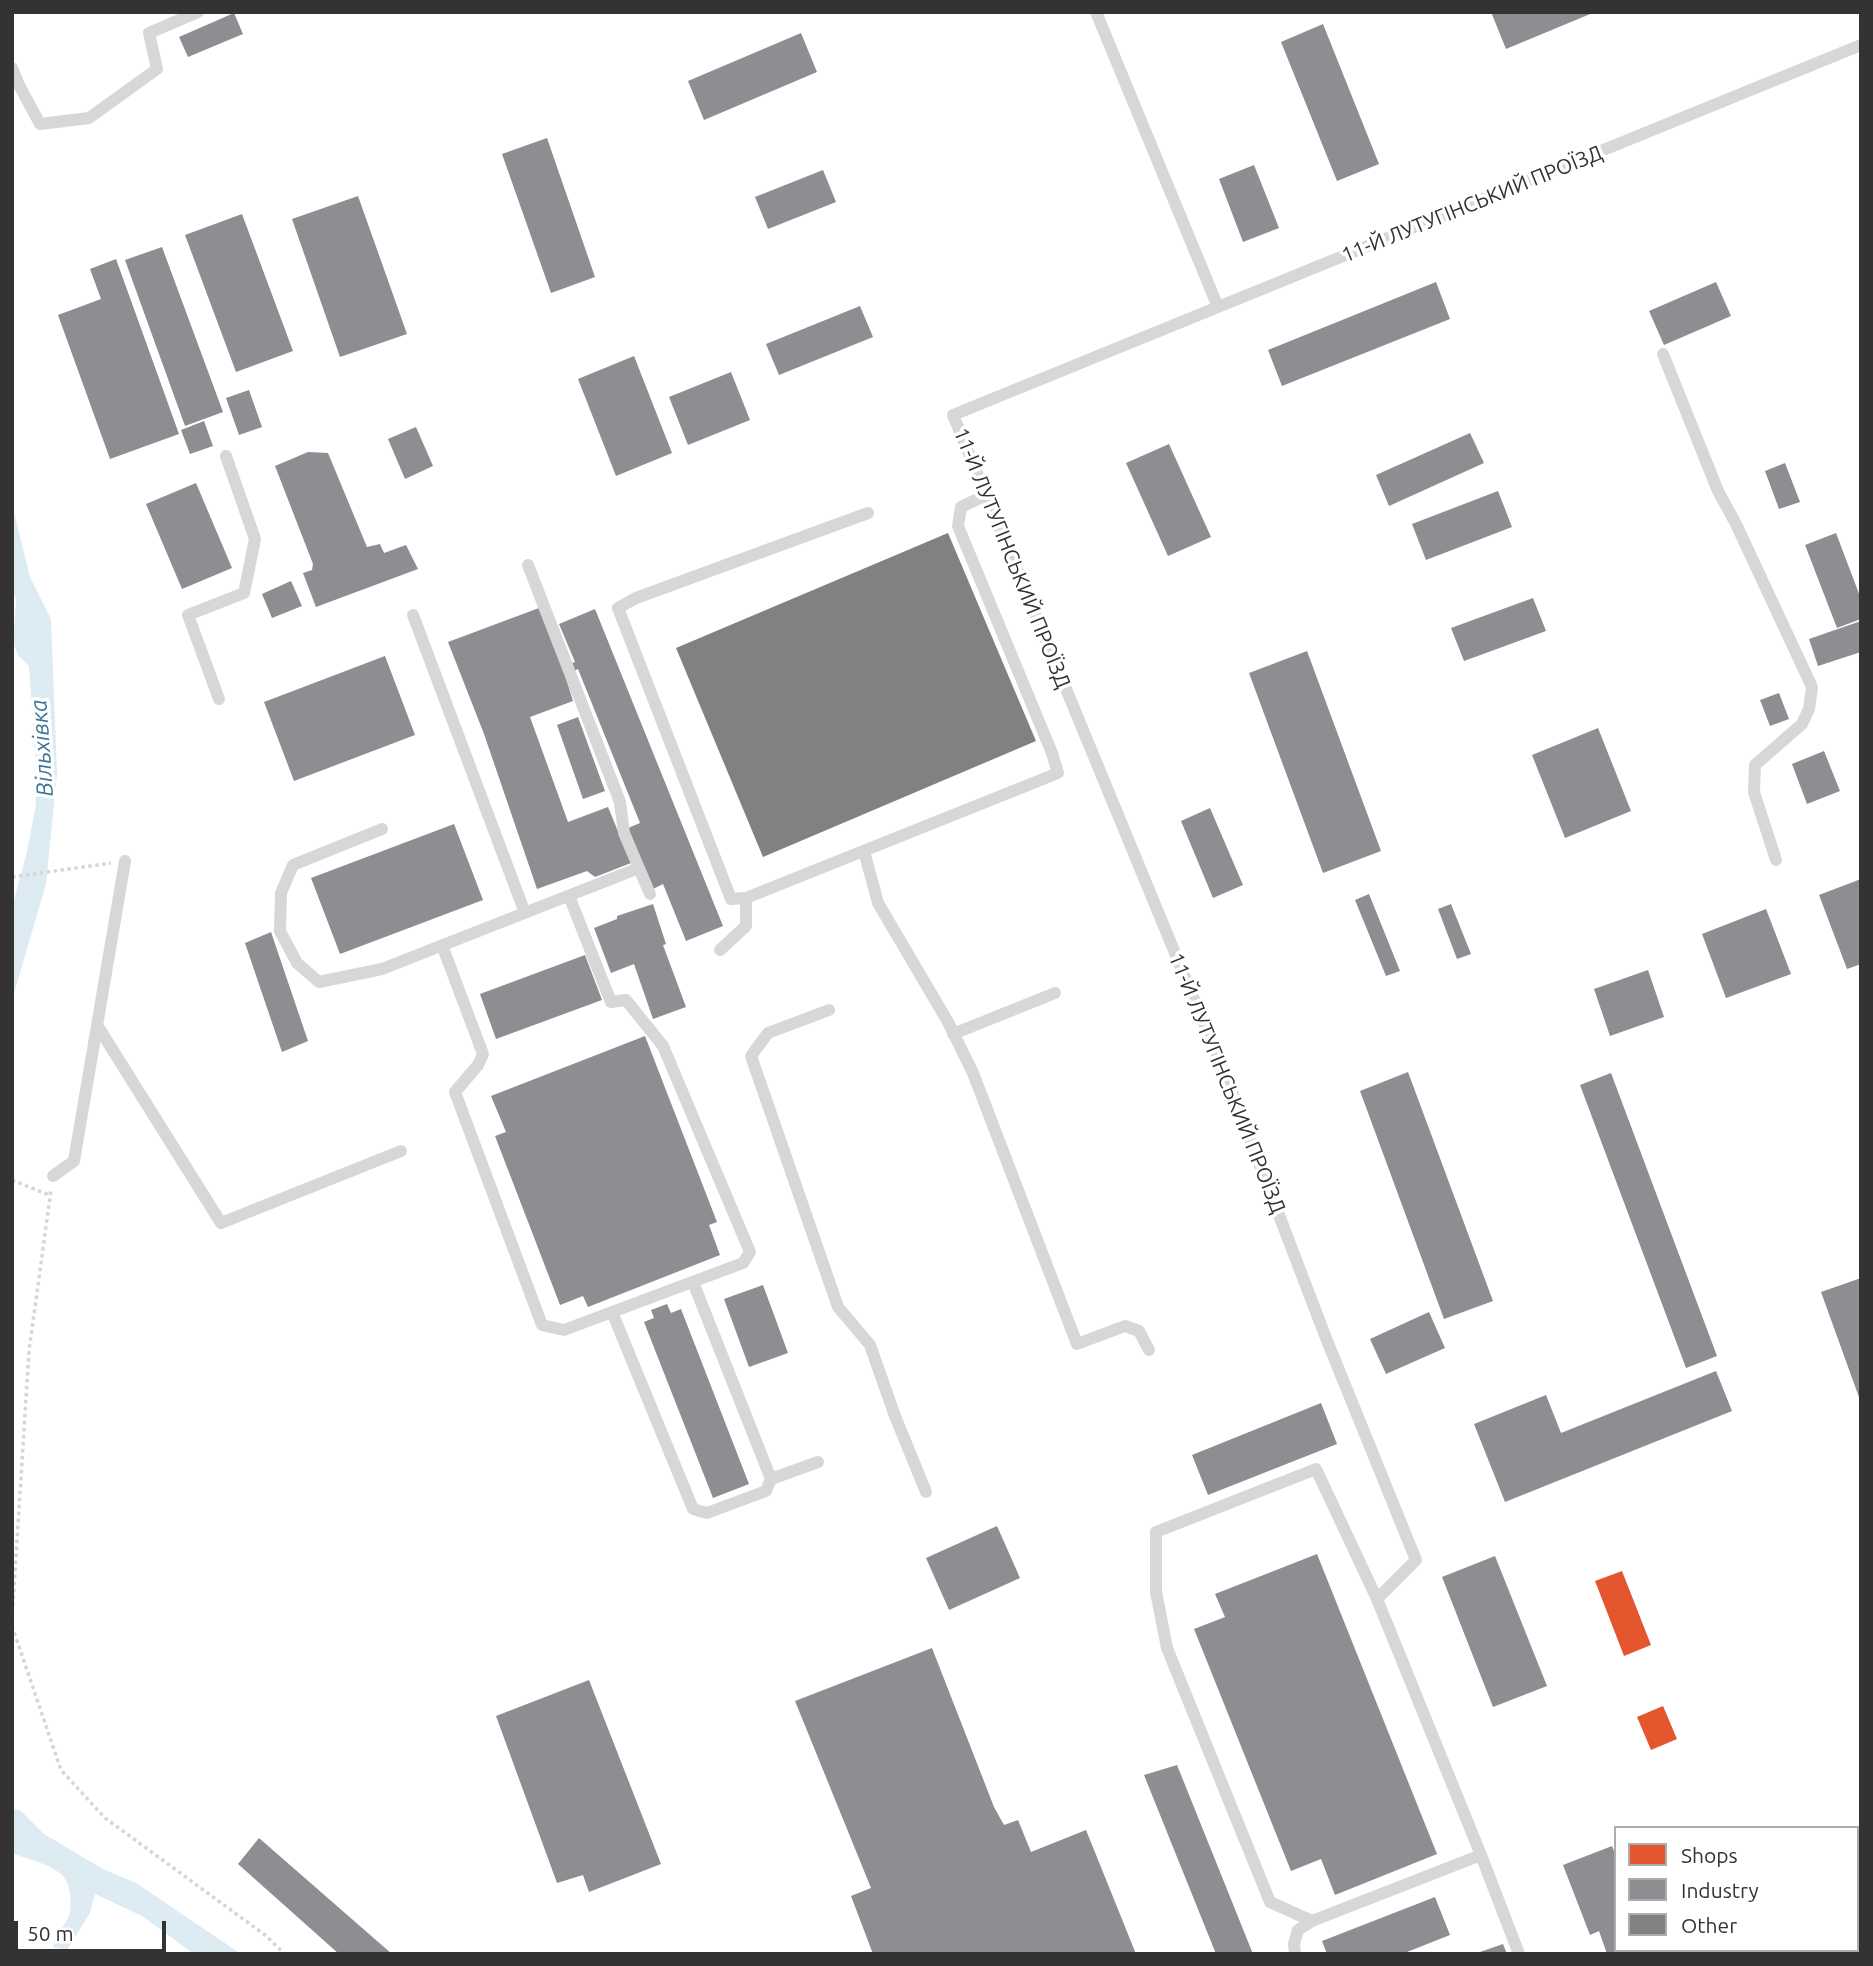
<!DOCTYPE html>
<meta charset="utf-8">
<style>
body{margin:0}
#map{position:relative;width:1873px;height:1966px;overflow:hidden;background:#fff;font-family:Ubuntu,sans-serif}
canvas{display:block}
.frame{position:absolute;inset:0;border:14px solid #333;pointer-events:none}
.legend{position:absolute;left:1614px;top:1826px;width:245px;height:126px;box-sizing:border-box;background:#fff;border:2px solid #adadad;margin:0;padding:9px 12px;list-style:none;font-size:21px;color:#333}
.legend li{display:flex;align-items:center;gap:14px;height:35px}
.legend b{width:35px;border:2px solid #adadad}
.scale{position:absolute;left:14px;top:1921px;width:152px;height:32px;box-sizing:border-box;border:4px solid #333;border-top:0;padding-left:9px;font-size:21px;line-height:24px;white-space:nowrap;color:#333;-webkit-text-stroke:5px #fff;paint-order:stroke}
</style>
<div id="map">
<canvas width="1873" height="1966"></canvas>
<div class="frame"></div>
<ul class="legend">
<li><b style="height:19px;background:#e4572e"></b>Shops</li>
<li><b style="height:19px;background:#8d8d92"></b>Industry</li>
<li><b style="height:19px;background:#818181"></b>Other</li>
</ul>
<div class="scale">50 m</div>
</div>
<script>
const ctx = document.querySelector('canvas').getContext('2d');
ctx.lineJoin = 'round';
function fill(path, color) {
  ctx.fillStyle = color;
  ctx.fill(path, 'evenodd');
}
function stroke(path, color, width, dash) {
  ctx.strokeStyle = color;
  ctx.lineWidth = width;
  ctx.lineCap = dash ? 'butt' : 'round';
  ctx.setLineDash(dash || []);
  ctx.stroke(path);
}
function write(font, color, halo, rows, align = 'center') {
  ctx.font = font + ' Ubuntu,sans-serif';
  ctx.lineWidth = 7;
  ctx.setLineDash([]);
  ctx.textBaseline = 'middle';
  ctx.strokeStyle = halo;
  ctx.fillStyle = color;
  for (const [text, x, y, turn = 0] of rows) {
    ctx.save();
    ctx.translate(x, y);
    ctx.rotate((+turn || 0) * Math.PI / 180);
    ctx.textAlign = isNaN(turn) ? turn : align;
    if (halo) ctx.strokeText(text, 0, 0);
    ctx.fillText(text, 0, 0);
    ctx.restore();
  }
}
fill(new Path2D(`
 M 12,504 L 30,577 L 51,619 L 57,774 L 46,884 L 12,1000 L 12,907 L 27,852 L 36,804 L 35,753 L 29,666 L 18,655 L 13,643 L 16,600 L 12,588 Z
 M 12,1808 L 21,1811 L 44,1834 L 103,1869 L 136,1883 L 241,1954 L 194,1954 L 142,1916 L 95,1894 L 90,1913 L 67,1950 L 53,1947 C 55,1934 67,1925 70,1912 C 72,1902 70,1883 63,1876 C 51,1864 27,1859 12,1853 Z`), '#ddebf3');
fill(new Path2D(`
 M 1622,1571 L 1651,1645 L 1624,1656 L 1595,1581 Z
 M 1663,1706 L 1677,1739 L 1651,1750 L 1637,1717 Z`), '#e4572e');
fill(new Path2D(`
 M 1491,12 L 1595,12 L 1506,49 Z
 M 234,13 L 243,34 L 188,57 L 179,37 Z
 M 1323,24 L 1379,164 L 1337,181 L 1281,42 Z
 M 801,33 L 817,72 L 704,120 L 688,81 Z
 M 547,138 L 595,277 L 551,293 L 502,154 Z
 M 1254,165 L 1279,228 L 1243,242 L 1219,179 Z
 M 823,170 L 836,202 L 768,229 L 755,197 Z
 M 358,196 L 407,334 L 340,357 L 292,219 Z
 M 242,214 L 293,351 L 236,372 L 185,235 Z
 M 162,247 L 223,412 L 185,426 L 125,260 Z
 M 116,259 L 179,434 L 110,459 L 58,315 L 101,299 L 90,269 Z
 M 1436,282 L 1450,319 L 1282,386 L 1268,350 Z
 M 1716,282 L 1731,316 L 1664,345 L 1649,311 Z
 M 860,306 L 873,337 L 779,375 L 766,344 Z
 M 634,356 L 672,453 L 616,476 L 578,379 Z
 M 731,372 L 750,420 L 688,445 L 669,397 Z
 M 249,390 L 262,427 L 239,435 L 226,398 Z
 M 204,421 L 213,446 L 190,454 L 181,430 Z
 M 416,427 L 433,466 L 405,479 L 388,439 Z
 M 1470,433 L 1484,463 L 1389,506 L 1376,475 Z
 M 1169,444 L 1211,537 L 1168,556 L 1126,463 Z
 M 308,452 L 328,453 L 367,547 L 380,544 L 384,553 L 406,545 L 418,569 L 316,607 L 303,573 L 312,570 L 313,564 L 275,466 Z
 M 1785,463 L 1800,502 L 1779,509 L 1765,471 Z
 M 196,483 L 232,568 L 182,589 L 146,504 Z
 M 1498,491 L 1512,527 L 1426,560 L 1412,524 Z
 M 1836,533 L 1861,599 L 1861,619 L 1837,628 L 1805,545 Z
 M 291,581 L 302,606 L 272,618 L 262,594 Z
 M 1533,598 L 1546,631 L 1464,661 L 1451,628 Z
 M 539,608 L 562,667 L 575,662 L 559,624 L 595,609 L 723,926 L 686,941 L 663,884 L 653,889 L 628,828 L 640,823 L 578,669 L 565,675 L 573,701 L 530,717 L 568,822 L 608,807 L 631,863 L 595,877 L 587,871 L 537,889 L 484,734 L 448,642 Z
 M 1861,621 L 1861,652 L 1818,666 L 1809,639 Z
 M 1307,651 L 1381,851 L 1323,873 L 1249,673 Z
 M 385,656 L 415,735 L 294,781 L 264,702 Z
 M 1779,693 L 1789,719 L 1770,726 L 1760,700 Z
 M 578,717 L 605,791 L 583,799 L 557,725 Z
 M 1598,728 L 1631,811 L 1565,838 L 1532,755 Z
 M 1824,751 L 1840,791 L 1807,804 L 1792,764 Z
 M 1210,808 L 1243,885 L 1213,898 L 1181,821 Z
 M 454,824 L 483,900 L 340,954 L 311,878 Z
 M 1861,879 L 1861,964 L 1847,969 L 1819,895 Z
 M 1369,894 L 1400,971 L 1386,976 L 1355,900 Z
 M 653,904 L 666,944 L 663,945 L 686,1007 L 653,1019 L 634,964 L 611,973 L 594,928 L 617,919 L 617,916 Z
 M 1451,904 L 1471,954 L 1457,959 L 1438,909 Z
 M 1766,909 L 1791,974 L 1726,998 L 1702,934 Z
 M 271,932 L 308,1041 L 282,1052 L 245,943 Z
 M 585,955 L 602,1000 L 496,1039 L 480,994 Z
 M 1648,970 L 1664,1017 L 1610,1036 L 1594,989 Z
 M 645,1036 L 717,1222 L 709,1225 L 720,1255 L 588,1307 L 583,1296 L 560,1305 L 495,1136 L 506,1132 L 491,1096 Z
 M 1408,1072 L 1493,1301 L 1444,1319 L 1360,1091 Z
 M 1611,1073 L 1717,1356 L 1686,1368 L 1580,1085 Z
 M 1861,1278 L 1861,1400 L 1860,1400 L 1821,1292 Z
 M 763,1285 L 788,1353 L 749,1367 L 724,1299 Z
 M 667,1304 L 671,1313 L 681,1309 L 749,1484 L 713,1498 L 644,1322 L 654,1318 L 651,1310 Z
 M 1429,1312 L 1445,1348 L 1386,1374 L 1370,1339 Z
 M 1716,1371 L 1732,1411 L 1505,1502 L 1474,1424 L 1546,1395 L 1561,1433 Z
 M 1321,1403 L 1337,1444 L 1208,1495 L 1192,1455 Z
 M 997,1526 L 1020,1578 L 949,1610 L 926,1558 Z
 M 1317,1554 L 1437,1854 L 1335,1895 L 1321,1859 L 1291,1871 L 1194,1629 L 1225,1617 L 1215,1594 Z
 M 1495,1556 L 1547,1686 L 1493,1707 L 1442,1577 Z
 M 932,1648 L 994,1807 L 1004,1825 L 1018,1820 L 1031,1852 L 1086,1830 L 1136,1954 L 873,1954 L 851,1896 L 871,1888 L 795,1701 Z
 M 589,1680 L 661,1864 L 589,1892 L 583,1875 L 557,1883 L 496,1716 Z
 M 1177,1765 L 1253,1954 L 1216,1954 L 1144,1775 Z
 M 259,1838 L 392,1954 L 339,1954 L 238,1864 Z
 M 1612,1846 L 1616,1856 L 1616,1950 L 1652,1950 L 1653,1954 L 1607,1954 L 1599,1931 L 1590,1935 L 1563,1865 Z
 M 1435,1897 L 1450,1935 L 1402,1954 L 1327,1954 L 1322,1941 Z
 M 1503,1944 L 1507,1954 L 1477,1954 L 1477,1953 Z`), '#8d8d92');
fill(new Path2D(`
 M 948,533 L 1036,741 L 763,857 L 676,648 Z`), '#818181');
stroke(new Path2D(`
 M 12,877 L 111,863
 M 12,1180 L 49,1195
 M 12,1620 L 29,1351 L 51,1190
 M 12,1626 L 61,1770 L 105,1818 L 265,1935 L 285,1954`), '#d6d6d6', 3.5, [3.5, 3.5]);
stroke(new Path2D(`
 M 1096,12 L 1218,307
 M 12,68 L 19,85 L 40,124 L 89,118 L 157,69 L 149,33 L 198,12
 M 1663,354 L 1718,491 L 1736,524 L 1812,687 L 1809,709 L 1802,724 L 1755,765 L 1754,792 L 1776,860
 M 868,513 L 636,598 L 618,608 L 731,899 L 746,898 L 1058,773 L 1052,753 L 958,526 L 961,507 L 986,495
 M 528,565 L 620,802 L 624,833 L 650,894
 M 413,615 L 525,913
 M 219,699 L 188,615 L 244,593 L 255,539 L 226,456
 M 382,829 L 293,865 L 281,893 L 280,931 L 297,963 L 319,982 L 382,969 L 639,868
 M 864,851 L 878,903 L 948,1022 L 973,1073 L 1077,1344 L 1125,1326 L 1139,1331 L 1149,1350
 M 442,945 L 483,1054 L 478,1065 L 455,1092 L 542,1325 L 564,1330 L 743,1263 L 750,1252 L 663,1046 L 626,1000 L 611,1002 L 569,896
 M 720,950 L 746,926 L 746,898
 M 829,1010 L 768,1033 L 751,1056 L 838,1307 L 870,1345 L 895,1416 L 926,1492
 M 97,1025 L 221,1223 L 401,1151
 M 953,1034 L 1055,993
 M 53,1176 L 74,1161 L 125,861
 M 612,1312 L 693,1509 L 707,1513 L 766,1491 L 771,1479 L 693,1282
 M 771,1479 L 818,1462
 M 1312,1921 L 1270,1902 L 1167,1648 L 1156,1592 L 1156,1532 L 1316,1469 L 1377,1599
 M 1295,1954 L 1294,1944 L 1298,1930 L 1312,1921 L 1481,1855
 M 1519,1954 L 1481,1855 L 1377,1599 L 1416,1560 L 1326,1338 L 1227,1079 L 953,415 L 1861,45`), '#d7d7d7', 12);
write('21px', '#333', '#fff', [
 ["11-Й ЛУТУГІНСЬКИЙ ПРОЇЗД",1472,204,-22],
 ["11-Й ЛУТУГІНСЬКИЙ ПРОЇЗД",1012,558,68],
 ["11-Й ЛУТУГІНСЬКИЙ ПРОЇЗД",1227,1083,68]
]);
write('italic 23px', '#3f7597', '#fff', [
 ["Вільхівка",42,748,-94]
]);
</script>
